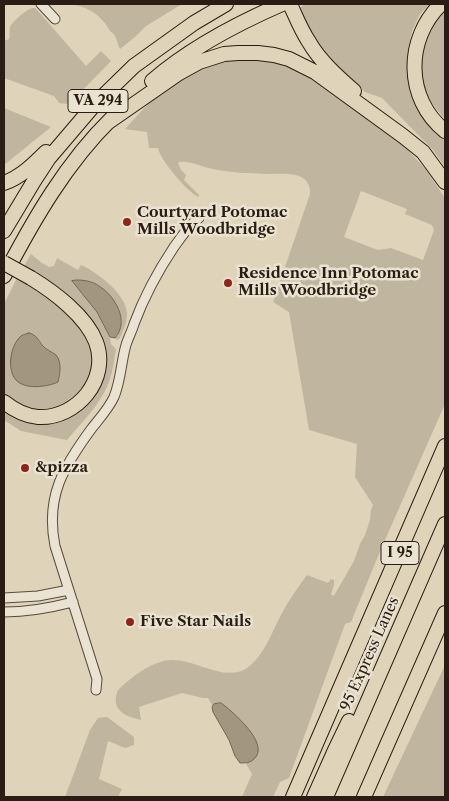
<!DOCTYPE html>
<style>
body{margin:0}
#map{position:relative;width:449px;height:801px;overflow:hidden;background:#dfd4ba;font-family:"Libre Caslon Text",serif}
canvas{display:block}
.frame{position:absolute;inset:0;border:5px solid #2b1d13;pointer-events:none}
</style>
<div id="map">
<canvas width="449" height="801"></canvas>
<div class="frame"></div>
</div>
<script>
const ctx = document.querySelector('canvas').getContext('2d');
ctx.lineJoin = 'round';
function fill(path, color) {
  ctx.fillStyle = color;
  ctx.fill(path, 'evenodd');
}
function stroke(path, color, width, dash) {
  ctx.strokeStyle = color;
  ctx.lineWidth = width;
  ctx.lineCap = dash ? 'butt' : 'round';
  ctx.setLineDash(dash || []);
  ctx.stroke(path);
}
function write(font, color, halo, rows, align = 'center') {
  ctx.font = font + ' "Libre Caslon Text",serif';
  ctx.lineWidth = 5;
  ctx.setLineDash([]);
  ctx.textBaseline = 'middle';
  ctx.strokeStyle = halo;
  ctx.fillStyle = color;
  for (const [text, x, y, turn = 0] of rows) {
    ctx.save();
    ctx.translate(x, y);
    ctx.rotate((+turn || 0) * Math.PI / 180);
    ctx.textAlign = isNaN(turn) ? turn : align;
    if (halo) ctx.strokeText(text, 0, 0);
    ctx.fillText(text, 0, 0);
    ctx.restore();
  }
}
fill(new Path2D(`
 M 70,4 L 182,4 L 146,26 L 135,37 L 120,49 C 116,43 118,36 110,31 C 104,20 95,11 82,7 C 78,5 74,5 70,4 Z
 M 305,4 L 430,4 L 420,14 L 412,31 L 409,47 L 408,70 L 436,130 L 445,138 L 445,167 L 433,150 L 382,98 L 365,92 L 338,69 L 328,56 L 300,16 L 298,9 Z
 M 445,7 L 445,119 L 441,115 L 425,94 L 422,79 L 421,47 L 427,30 Z
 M 32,8 L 35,8 L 38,11 L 86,66 L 101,51 L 111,61 L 74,99 L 67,104 L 59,103 L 54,96 L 4,78 L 4,41 L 9,39 C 10,35 9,31 10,27 C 13,21 26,10 32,8 Z
 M 219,58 L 279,61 L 315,78 L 385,131 L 406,148 L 426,170 L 445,198 L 445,404 L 381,549 L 351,622 L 345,624 L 289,778 L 280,782 L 273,797 L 242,797 L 252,774 L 208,698 L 203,698 L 182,693 L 139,707 L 141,720 C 132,718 117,714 116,702 C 115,698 117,693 118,690 C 132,677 150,662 170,660 C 194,658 225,683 247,668 C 265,655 272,631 282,613 C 289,600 298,587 307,575 L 328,583 L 331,579 L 334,580 L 334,585 L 331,594 L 333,596 L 335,594 L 354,561 L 360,544 L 365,535 L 370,520 L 371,510 L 373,505 L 355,477 L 357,444 L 309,430 L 289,312 L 273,302 L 310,194 C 310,185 308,180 299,176 C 289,173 277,174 268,174 C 249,173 231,173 213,169 C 202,167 190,160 179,162 L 178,163 L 181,170 L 186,175 L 184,180 L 198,194 L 199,196 L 198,197 C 187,191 160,160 158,148 L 149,148 L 147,132 L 125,129 L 159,92 ZM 361,191 L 407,209 L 405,214 L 432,225 L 434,230 L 423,260 L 391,248 L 378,250 L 344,237 Z
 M 4,108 L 51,127 L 4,165 Z
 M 31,254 L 42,263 L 49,267 L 54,266 L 57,258 L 78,270 L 81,265 C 97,272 128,295 127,315 C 127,323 123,331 120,338 L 117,340 L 115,338 L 118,335 L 100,286 L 89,281 L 72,282 C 86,299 109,321 111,344 L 116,349 C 114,359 113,370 110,379 C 102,403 83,421 67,440 L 21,431 L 4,420 L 4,410 L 13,415 L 81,406 L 101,347 L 23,268 Z
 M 18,276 L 42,290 L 73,318 L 85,334 L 90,345 L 92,353 L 92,365 L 91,374 L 86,385 L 71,403 L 46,412 L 28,410 L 4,396 L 4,304 ZM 29,333 C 37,335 39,341 44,346 C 49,352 54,356 59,361 L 60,373 L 58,382 L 25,386 L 16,380 L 23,334 Z
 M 445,665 L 445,797 L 383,797 Z
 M 107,717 L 134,737 L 134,745 L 125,748 L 108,741 L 99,779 L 122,789 L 118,797 L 65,797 L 90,730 L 98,718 Z`), '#c0b59e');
const water = new Path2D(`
 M 76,280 C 84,280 92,281 99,286 C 115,296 130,321 115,338 L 110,337 L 97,312 L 72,281 Z
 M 29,333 C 37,335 38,340 43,346 C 47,350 52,352 56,355 C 62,362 60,374 58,382 C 47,387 25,390 16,380 C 7,370 10,348 19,338 C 21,335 25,334 29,333 Z
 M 221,703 C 232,711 271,744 254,759 C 250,763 245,763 240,763 L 235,756 L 229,740 L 213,712 L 212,707 L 214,704 Z`);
fill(water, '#a29681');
stroke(water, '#726655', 1);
const minor = new Path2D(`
 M 41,4 L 55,19
 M 4,598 L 38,596 L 69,590
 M 4,612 C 28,612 50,608 73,602
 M 96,690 L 97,679 L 55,546 C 45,496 64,466 92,428 C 100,418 109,408 114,397 C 121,380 121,362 126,345 C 128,338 132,331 134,324 C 144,297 158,271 174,247 C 182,236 188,226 199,218`);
const highway = new Path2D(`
 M 290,4 C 296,17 301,30 309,42 C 320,61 337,76 354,91
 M 441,4 C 405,39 405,99 445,131
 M 152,81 C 190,48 236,24 282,4
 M 107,123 L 179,73 L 199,62 L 224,54 L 238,53 L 258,53 L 274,55 L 289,59 L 315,72 L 403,136 L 423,152 L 445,182
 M 4,183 C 21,177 34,164 46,152
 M 4,231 L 34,181 L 49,158 L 95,104 L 134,66 L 194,23 L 226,4
 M 4,276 C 34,219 66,163 112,118
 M 4,402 C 14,410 25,416 38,417 C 77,419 110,379 96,342 C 86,316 54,292 31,278
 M 293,797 L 445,446
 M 314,797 L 335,750 L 349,721
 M 326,797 L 445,524
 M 364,797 L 445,613`);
stroke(minor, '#584b3d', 11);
stroke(highway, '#2b1d13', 16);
stroke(minor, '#eae3d2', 9);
stroke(highway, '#dfd4ba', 14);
const highwayBridge = new Path2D(`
 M 4,263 L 31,278`);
stroke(highwayBridge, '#2b1d13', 16, []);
stroke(highwayBridge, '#dfd4ba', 14);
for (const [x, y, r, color] of [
 [127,222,5,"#8f2418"],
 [228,283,5,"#8f2418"],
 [25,468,5,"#8f2418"],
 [130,622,5,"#8f2418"]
]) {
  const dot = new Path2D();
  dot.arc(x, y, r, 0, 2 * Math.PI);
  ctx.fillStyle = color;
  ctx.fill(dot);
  stroke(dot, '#eae3d2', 2);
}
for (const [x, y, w] of [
 [98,101,60],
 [400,553,38]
]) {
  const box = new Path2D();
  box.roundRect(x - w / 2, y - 11.5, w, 23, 4);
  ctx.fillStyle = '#eae3d2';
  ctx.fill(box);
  stroke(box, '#2b1d13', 1);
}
write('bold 14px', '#2b1d13', null, [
 ["VA 294",98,101],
 ["I 95",400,553]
]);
write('bold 15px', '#2b1d13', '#eae3d2', [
 ["Courtyard Potomac",137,213],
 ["Mills Woodbridge",137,230],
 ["Residence Inn Potomac",238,274],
 ["Mills Woodbridge",238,291],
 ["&pizza",35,468],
 ["Five Star Nails",140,622]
], 'left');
write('15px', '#2b1d13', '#eae3d2', [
 ["95 Express Lanes",370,654,-66]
]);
</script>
